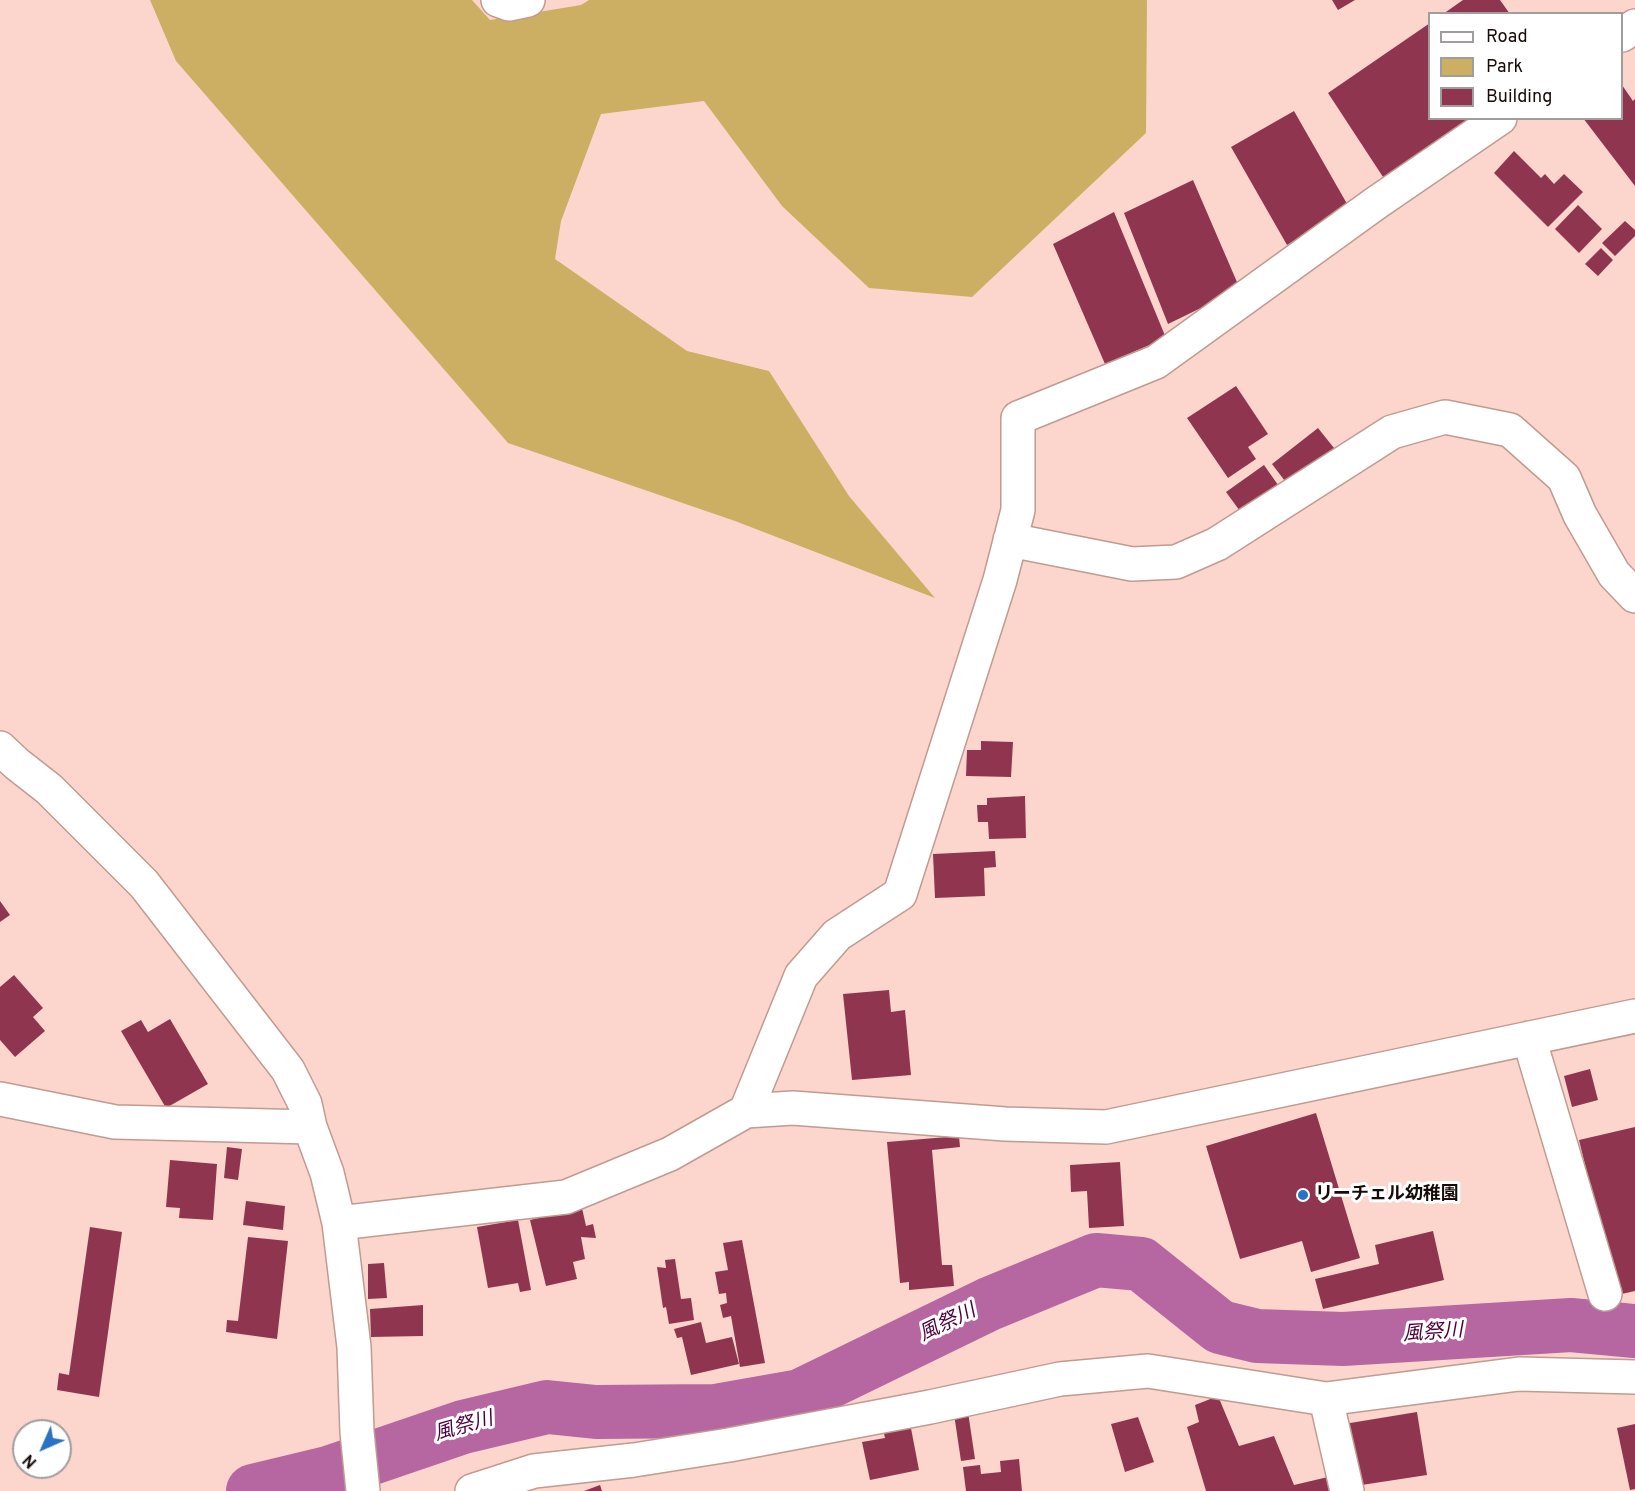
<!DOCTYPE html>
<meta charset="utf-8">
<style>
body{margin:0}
#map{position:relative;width:1635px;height:1491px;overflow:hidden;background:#fcd6cd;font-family:Overpass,sans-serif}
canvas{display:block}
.legend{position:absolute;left:1428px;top:12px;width:195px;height:108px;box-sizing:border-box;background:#fff;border:2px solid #a29d9d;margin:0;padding:8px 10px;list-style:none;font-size:18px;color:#170b09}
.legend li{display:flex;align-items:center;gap:12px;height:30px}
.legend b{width:30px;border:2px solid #a29d9d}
.north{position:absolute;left:12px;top:1419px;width:60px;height:60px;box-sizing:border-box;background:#fff;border:2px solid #a29d9d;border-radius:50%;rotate:225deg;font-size:16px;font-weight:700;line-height:24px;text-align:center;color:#170b09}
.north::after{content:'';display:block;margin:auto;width:21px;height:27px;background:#2973c3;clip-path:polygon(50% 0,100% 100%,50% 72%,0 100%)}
</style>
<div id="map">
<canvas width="1635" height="1491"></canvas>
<ul class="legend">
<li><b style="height:8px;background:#fff"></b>Road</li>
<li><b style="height:16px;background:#ccaf62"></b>Park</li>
<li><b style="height:16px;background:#903550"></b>Building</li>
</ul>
<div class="north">N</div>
</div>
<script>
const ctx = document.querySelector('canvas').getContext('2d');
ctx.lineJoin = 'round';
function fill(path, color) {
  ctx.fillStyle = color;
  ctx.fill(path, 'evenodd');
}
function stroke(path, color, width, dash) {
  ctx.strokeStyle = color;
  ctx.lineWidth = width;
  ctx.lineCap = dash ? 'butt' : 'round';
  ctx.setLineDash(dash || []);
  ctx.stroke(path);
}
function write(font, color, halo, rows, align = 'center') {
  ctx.font = font + ' Overpass,"Noto Sans JP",sans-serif';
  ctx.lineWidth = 6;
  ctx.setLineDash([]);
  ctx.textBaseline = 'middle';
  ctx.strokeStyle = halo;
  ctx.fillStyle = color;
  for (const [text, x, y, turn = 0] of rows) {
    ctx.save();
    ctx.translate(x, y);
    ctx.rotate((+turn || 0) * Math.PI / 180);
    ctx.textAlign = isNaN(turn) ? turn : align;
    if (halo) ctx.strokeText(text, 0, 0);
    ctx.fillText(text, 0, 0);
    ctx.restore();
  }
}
fill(new Path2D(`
 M 150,0 L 472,0 L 490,20 L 581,5 L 589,0 L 1147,0 L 1146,133 L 972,297 L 869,288 L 782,206 L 704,101 L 601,114 L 561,221 L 555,259 L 687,351 L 769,371 L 849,496 L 935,598 L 735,521 L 508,443 L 176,61 Z`), '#ccaf62');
stroke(new Path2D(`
 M 253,1491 L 328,1473 L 463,1427 L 547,1407 L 596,1412 L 715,1411 L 800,1396 L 989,1304 L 1096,1260 L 1141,1264 L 1220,1327 L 1257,1336 L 1343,1339 L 1571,1325 L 1635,1331`), '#b667a2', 54);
fill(new Path2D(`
 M 1332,0 L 1355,0 L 1338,10 Z
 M 1463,0 L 1500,0 L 1510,14 L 1443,14 Z
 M 1430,23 L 1430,118 L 1476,118 L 1385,180 L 1328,93 Z
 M 1622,85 L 1633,101 L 1635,99 L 1635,186 L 1583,118 L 1622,118 Z
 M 1294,111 L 1350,209 L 1287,245 L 1231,147 Z
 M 1514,151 L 1541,178 L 1545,174 L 1554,184 L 1564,174 L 1583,192 L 1548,227 L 1494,173 Z
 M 1193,180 L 1240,289 L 1168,324 L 1124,213 Z
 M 1578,205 L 1602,229 L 1579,253 L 1555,229 Z
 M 1114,212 L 1166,338 L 1105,364 L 1053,244 Z
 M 1625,221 L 1635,230 L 1635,236 L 1615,256 L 1602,243 Z
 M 1601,248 L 1613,260 L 1598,276 L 1585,264 Z
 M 1236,386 L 1268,434 L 1248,447 L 1256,459 L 1228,478 L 1187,418 Z
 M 1318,428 L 1338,453 L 1291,489 L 1272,464 Z
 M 1264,465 L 1283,492 L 1245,518 L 1226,492 Z
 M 981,741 L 1013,742 L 1011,777 L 966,776 L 967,750 L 981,750 Z
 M 1025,796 L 1026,838 L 989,839 L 988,822 L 978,822 L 977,805 L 987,805 L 987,798 Z
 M 995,851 L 996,867 L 984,868 L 985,896 L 935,898 L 933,854 Z
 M 0,901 L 10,915 L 0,922 Z
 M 14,975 L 43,1008 L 33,1017 L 45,1031 L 15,1057 L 0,1040 L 0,987 Z
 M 889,990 L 891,1012 L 905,1010 L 911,1075 L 852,1080 L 843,994 Z
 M 170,1019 L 208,1084 L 166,1108 L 121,1031 L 141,1020 L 148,1032 Z
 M 1590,1069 L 1598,1100 L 1572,1107 L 1564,1076 Z
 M 1316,1113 L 1360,1258 L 1311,1272 L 1302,1241 L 1240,1259 L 1206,1146 Z
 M 1635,1127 L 1635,1291 L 1617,1295 L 1579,1140 Z
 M 959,1136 L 960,1147 L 932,1150 L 942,1265 L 952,1265 L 954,1286 L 909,1290 L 909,1282 L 900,1283 L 887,1142 Z
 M 227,1147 L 242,1149 L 238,1180 L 224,1178 Z
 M 170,1160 L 217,1164 L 213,1220 L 179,1218 L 180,1208 L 166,1207 Z
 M 1120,1162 L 1124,1226 L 1089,1228 L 1087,1191 L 1071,1192 L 1070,1165 Z
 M 246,1201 L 285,1206 L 283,1230 L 243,1225 Z
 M 582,1208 L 586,1226 L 593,1224 L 596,1238 L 581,1237 L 585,1259 L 573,1262 L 577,1279 L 546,1286 L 530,1220 Z
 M 518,1220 L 531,1290 L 520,1292 L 518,1283 L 488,1288 L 477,1227 Z
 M 90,1227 L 122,1232 L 99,1397 L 57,1390 L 59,1373 L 69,1375 Z
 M 1433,1231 L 1444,1280 L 1323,1309 L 1315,1279 L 1379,1264 L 1375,1245 Z
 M 248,1237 L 288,1241 L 277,1339 L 226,1332 L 227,1320 L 238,1321 Z
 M 742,1240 L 765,1363 L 740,1367 L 731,1316 L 723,1318 L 720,1305 L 727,1303 L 726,1293 L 719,1294 L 715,1272 L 728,1270 L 723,1243 Z
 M 675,1259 L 681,1299 L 691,1298 L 694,1320 L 669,1324 L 666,1307 L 663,1308 L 657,1267 L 666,1268 L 665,1260 Z
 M 384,1263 L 387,1298 L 368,1299 L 368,1264 Z
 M 423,1305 L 423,1336 L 371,1337 L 370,1309 Z
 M 701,1322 L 706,1343 L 732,1337 L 739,1364 L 691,1375 L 682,1337 L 677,1338 L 674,1329 Z
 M 1218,1396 L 1239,1446 L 1274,1436 L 1294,1485 L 1328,1477 L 1331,1491 L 1206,1491 L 1187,1427 L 1199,1422 L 1195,1405 Z
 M 968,1412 L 975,1459 L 961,1461 L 954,1414 Z
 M 1417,1412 L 1427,1475 L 1355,1486 L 1344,1424 Z
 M 1138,1417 L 1154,1462 L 1125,1472 L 1111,1424 Z
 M 910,1423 L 919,1470 L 870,1480 L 862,1442 L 885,1438 L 883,1429 Z
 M 1635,1424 L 1635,1489 L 1630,1490 L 1617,1428 Z
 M 1019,1459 L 1022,1491 L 966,1491 L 963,1467 L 980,1465 L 981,1474 L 1001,1472 L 1000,1461 Z
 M 600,1485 L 602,1491 L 584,1491 Z`), '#903550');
const minor = new Path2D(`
 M 498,0 L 509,4 L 528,0
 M 1622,35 L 1635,26
 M 1010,540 L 1132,564 L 1176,562 L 1217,544 L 1392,432 L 1445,417 L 1510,430 L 1564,478 L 1580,515 L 1614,574 L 1635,596
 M 0,748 L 17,764 L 49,789 L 144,884 L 288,1070 L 305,1104 L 310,1127 L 327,1173 L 339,1223 L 354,1347 L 357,1432 L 363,1491
 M 1529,1038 L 1605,1294
 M 0,1099 L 115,1122 L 310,1127
 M 746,1111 L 793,1108 L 1005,1124 L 1106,1127 L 1635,1016
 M 339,1223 L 566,1197 L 670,1154 L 746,1111 L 801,976 L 837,935 L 900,894 L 1000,580 L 1018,510 L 1018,418 L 1156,362 L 1376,203 L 1500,118
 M 1326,1399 L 1347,1491
 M 472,1491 L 534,1471 L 634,1460 L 729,1445 L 930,1407 L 1060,1379 L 1148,1371 L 1326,1399 L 1519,1374 L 1635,1377`);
stroke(minor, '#bf9b92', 36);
stroke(minor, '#fff', 33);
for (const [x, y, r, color] of [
 [1303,1195,6,"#2973c3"]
]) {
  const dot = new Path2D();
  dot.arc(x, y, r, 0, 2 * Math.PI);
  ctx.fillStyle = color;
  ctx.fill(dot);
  stroke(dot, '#fff', 2);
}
write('bold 18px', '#170b09', '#fff', [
 ["リーチェル幼稚園",1315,1195]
], 'left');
write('italic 20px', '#4b003e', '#fff', [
 ["風祭川",948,1324,-26],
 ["風祭川",1433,1334,-4],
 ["風祭川",464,1428,-16]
]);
</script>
